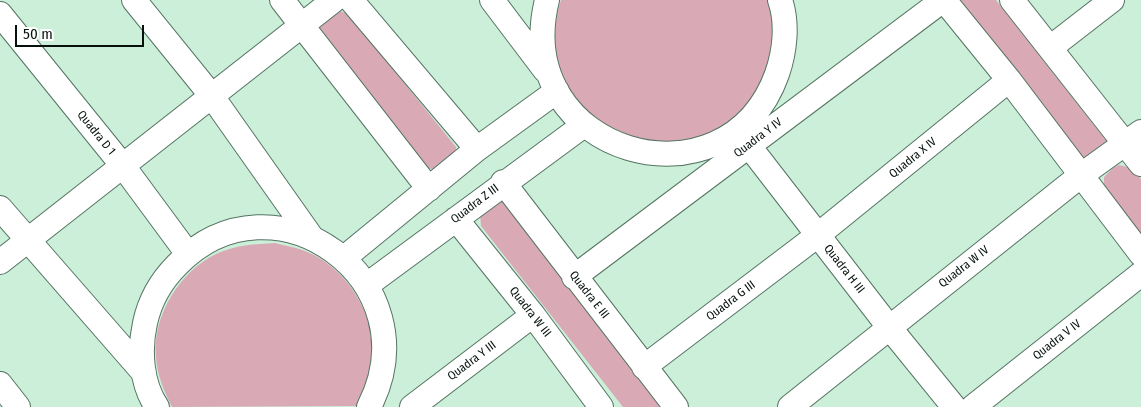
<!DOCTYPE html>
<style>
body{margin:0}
#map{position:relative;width:1141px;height:407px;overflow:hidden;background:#ccefda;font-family:"Fira Sans Condensed",sans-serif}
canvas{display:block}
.scale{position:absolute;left:15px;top:25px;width:129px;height:22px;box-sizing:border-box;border:2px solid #05110a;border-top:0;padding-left:6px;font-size:15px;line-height:18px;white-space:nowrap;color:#05110a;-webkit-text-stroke:4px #fff;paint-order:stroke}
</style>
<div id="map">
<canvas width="1141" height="407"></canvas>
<div class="scale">50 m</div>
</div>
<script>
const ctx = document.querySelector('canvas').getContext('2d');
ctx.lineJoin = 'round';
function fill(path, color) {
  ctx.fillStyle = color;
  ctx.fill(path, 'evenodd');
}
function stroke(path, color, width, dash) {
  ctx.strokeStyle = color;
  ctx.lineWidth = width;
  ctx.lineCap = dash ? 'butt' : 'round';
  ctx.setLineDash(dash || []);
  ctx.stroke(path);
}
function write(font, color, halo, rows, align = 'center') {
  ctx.font = font + ' "Fira Sans Condensed",sans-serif';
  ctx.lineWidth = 4;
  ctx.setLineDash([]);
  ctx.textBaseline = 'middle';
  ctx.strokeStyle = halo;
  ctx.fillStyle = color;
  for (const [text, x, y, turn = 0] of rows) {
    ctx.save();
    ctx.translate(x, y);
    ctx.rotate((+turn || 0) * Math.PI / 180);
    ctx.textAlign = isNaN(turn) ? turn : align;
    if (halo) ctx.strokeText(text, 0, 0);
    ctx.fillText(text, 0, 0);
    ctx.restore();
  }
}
fill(new Path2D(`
 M 561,0 L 767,0 C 778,25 775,57 763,81 C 742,125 696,150 647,144 C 638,142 628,135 620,131 C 611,126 597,122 589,116 C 558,88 547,39 561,0 Z
 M 958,0 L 996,0 L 1108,143 L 1085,162 Z
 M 337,10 L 348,14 L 456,147 L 456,153 L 439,170 L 426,168 L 319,30 L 320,24 Z
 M 1119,165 L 1132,168 L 1141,179 L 1141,238 L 1104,190 L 1104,177 L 1113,168 Z
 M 498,200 L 503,201 L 669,407 L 623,407 L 481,226 L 480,214 Z
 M 275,243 C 285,246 296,247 305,251 C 353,270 383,327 370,377 C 367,387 362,396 358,406 L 172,407 C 164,391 157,375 156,357 C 152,316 180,271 216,254 C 235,245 255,244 275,243 Z`), '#d9aab6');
const minor = new Path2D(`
 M 134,0 L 211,95 L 312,238
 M 282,0 L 429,189
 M 351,0 L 477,149
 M 492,0 L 545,70
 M 547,0 C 509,154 726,216 777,74 C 785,51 788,23 780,0
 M 944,0 L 1009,80 L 1141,254
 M 1012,0 L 1141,164
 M 0,14 L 123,166 L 188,254
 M 1050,48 L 1112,0
 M 739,133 L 889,327 L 954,407
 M 503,182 L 676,407
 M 0,208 L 144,373
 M 456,219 L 533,315 L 601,407
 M 344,258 L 477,149 L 557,91
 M 0,262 L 334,0
 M 574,277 L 943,0
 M 367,285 L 584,125
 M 644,367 L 818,235 L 1009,80
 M 0,384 L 18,407
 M 157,407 C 141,384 139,350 145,323 C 150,300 161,281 177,265 C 274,165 434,281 369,407
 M 412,407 L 533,315
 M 790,407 L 1080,176 L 1141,132
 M 973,407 L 1141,274`);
stroke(minor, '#547462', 26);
stroke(minor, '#fff', 24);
write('12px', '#05110a', '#fff', [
 ["Quadra D 1",96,133,51],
 ["Quadra Y IV",758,138,-37],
 ["Quadra X IV",913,158,-39],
 ["Quadra Z III",475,204,-37],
 ["Quadra W IV",964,267,-38],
 ["Quadra H III",844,269,52],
 ["Quadra E III",589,295,52],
 ["Quadra G III",731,301,-37],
 ["Quadra W III",530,312,52],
 ["Quadra V IV",1057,340,-38],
 ["Quadra Y III",472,361,-37]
]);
</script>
